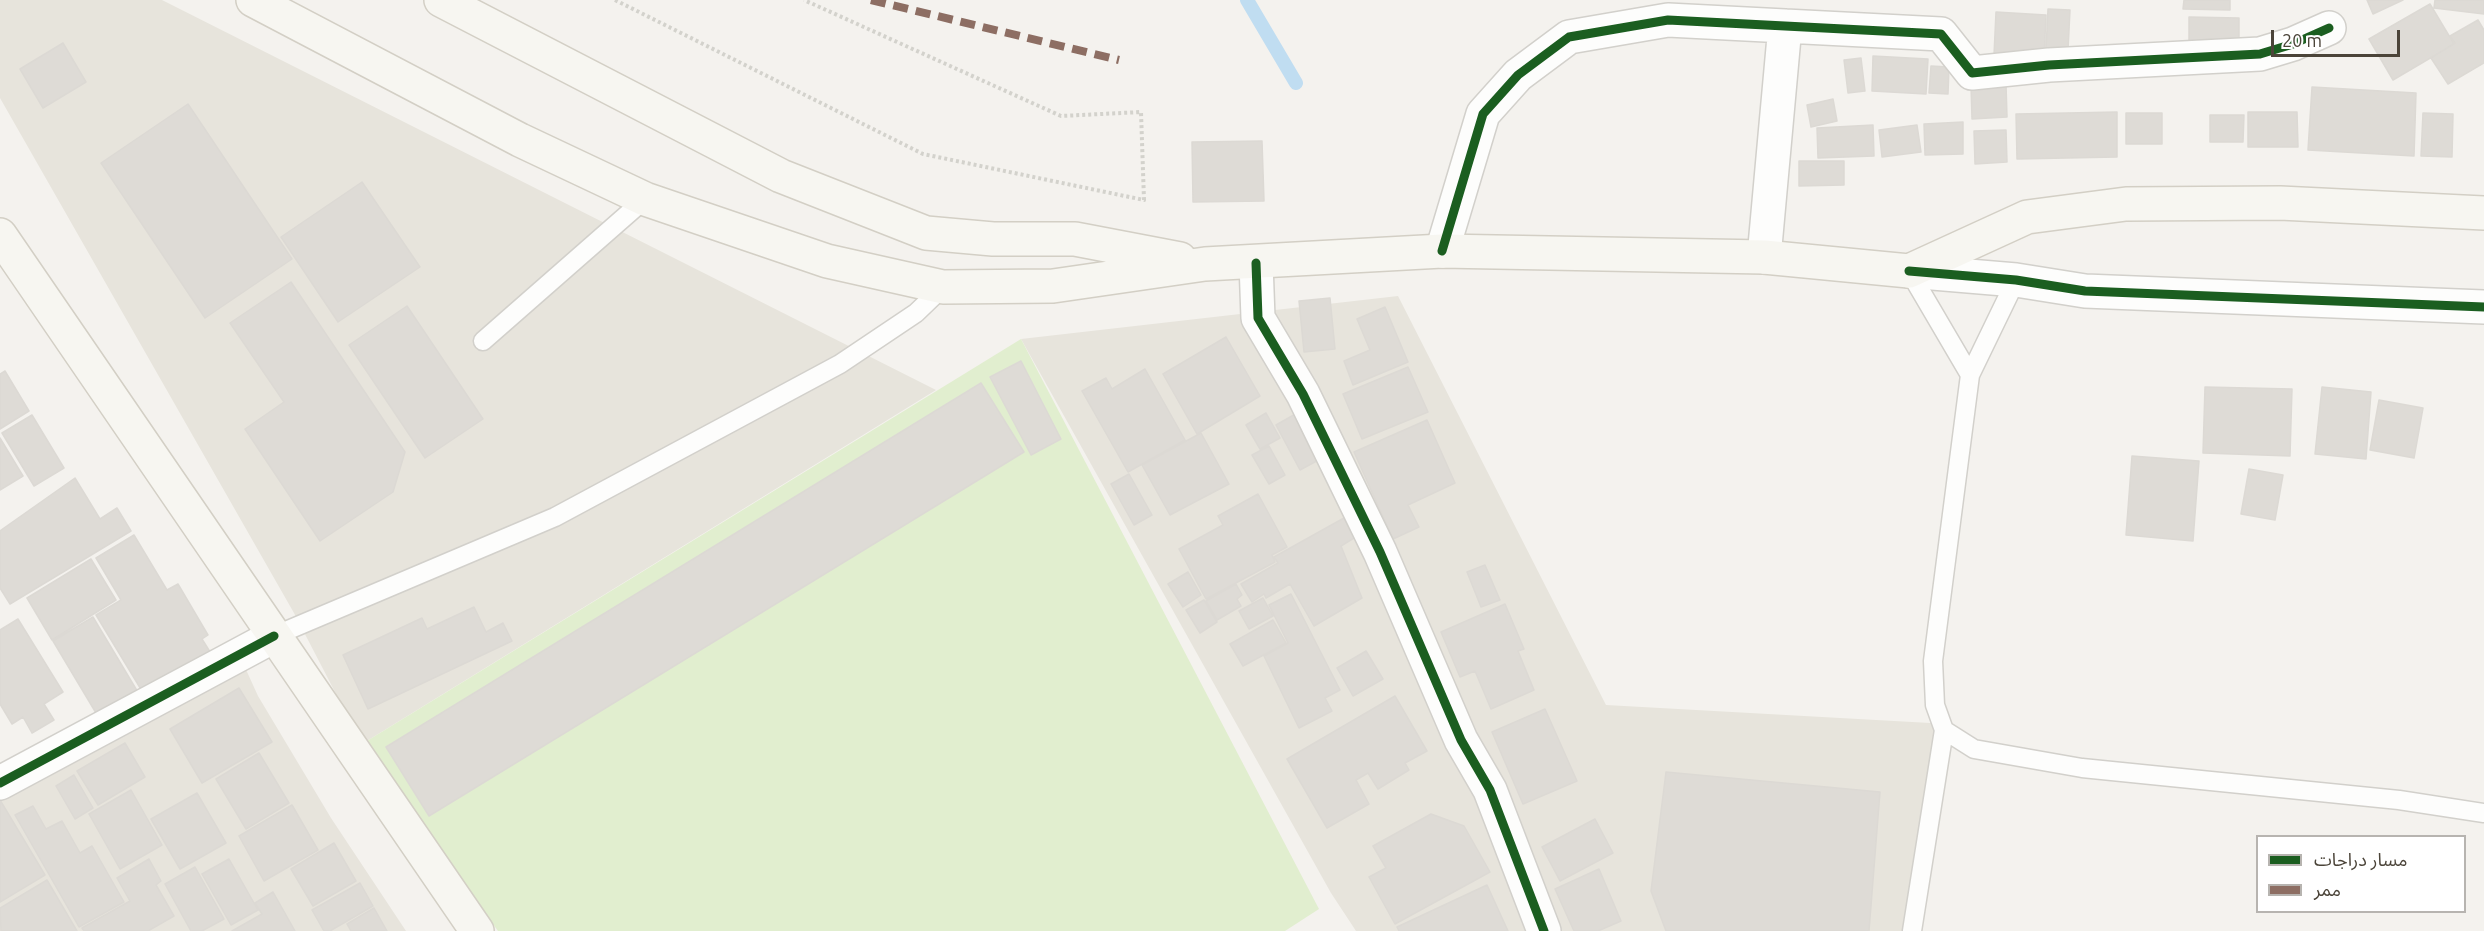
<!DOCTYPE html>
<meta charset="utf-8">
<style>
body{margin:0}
#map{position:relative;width:2484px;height:931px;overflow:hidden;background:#f4f2ee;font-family:Ubuntu,"Noto Sans Arabic",sans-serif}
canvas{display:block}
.legend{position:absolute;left:2256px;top:835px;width:210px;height:78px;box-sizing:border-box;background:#fff;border:2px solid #b7b4b0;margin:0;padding:8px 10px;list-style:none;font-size:18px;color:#4b4439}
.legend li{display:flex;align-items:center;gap:12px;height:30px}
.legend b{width:30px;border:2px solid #b7b4b0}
.scale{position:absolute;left:2271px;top:30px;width:129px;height:27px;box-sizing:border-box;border:3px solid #4b4439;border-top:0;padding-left:8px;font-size:18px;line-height:21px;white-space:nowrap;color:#4b4439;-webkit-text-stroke:4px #fff;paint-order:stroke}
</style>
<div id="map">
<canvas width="2484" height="931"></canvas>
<ul class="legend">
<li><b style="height:8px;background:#1b5e20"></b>مسار دراجات</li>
<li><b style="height:8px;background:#8d6e63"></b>ممر</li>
</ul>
<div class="scale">20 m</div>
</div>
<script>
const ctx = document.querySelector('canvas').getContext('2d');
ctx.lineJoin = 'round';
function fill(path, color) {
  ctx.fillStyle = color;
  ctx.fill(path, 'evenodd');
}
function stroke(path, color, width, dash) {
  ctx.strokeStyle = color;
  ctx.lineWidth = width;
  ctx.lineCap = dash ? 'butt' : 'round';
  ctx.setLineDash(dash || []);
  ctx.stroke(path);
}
fill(new Path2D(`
 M 0,0 L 162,0 L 936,390 L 362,744 L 294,613 L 0,98 Z
 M 1398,296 L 1606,705 L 1948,724 L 1922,931 L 1356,931 L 1331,893 L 1021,339 Z
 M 243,663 L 258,696 L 331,818 L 406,931 L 0,931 L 0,786 Z`), '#e7e4dc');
fill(new Path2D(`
 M 1021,339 L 1319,909 L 1285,931 L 498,931 L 362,744 Z`), '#e1eecf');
stroke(new Path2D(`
 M 1247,0 L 1296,83`), '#c0ddf1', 14);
const building = new Path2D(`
 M 2184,0 L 2230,0 L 2230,10 L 2183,9 Z
 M 2367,0 L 2403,0 L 2373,14 Z
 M 2435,0 L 2484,0 L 2484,14 L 2434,8 Z
 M 2430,4 L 2454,44 L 2393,80 L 2369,39 Z
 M 2048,9 L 2070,10 L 2068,50 L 2046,49 Z
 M 1996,12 L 2046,15 L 2044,59 L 1994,55 Z
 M 2189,17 L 2239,18 L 2239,51 L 2189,50 Z
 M 2478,20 L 2484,30 L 2484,63 L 2448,84 L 2431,58 L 2455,43 L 2450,36 Z
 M 63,43 L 86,82 L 43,108 L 20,69 Z
 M 1873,56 L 1928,59 L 1926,94 L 1872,91 Z
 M 1861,58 L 1865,91 L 1848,93 L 1844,60 Z
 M 1931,66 L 1949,67 L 1948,94 L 1929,93 Z
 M 2006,84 L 2007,117 L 1972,119 L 1971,85 Z
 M 2312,87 L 2416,93 L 2414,156 L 2308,150 Z
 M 1833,99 L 1837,121 L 1811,127 L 1807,105 Z
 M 188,104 L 292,259 L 205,318 L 101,163 Z
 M 2117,112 L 2117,157 L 2017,159 L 2016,114 Z
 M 2248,112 L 2297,112 L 2298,147 L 2248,147 Z
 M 2126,113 L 2162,113 L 2162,144 L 2126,144 Z
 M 2423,113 L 2453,114 L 2452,157 L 2421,156 Z
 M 2210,115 L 2244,115 L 2243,142 L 2210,142 Z
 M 1963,122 L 1963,154 L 1925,155 L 1924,124 Z
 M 1873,125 L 1874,156 L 1818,158 L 1817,128 Z
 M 1917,125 L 1921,152 L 1882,157 L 1879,130 Z
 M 2006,130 L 2007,162 L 1975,164 L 1974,131 Z
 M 1262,141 L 1264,201 L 1193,202 L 1192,142 Z
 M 1799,161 L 1844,161 L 1844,185 L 1799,186 Z
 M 362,182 L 420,267 L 338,322 L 281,237 Z
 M 291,282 L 405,452 L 393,492 L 320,541 L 245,429 L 284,402 L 230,323 Z
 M 1330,298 L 1335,349 L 1304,352 L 1299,301 Z
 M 407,306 L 483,419 L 425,458 L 349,345 Z
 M 1385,307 L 1408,362 L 1353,385 L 1344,361 L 1370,350 L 1357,319 Z
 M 1226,337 L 1260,396 L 1197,434 L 1163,374 Z
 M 1021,361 L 1061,439 L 1031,455 L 990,377 Z
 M 1408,367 L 1428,412 L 1362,439 L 1343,394 Z
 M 1145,369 L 1185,440 L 1128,472 L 1082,391 L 1106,378 L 1112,389 Z
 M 5,371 L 29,411 L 0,429 L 0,374 Z
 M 981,383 L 1024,452 L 429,816 L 386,747 Z
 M 2205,387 L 2292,389 L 2290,456 L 2203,453 Z
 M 2322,387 L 2371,392 L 2366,459 L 2315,454 Z
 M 2379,400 L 2423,408 L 2414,458 L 2370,450 Z
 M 1299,412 L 1324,457 L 1300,470 L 1276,425 Z
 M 1266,413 L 1280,438 L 1260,449 L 1246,425 Z
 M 32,415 L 64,468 L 34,486 L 2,433 Z
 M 1427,420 L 1455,483 L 1408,505 L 1419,527 L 1393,539 L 1354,452 Z
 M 1201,433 L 1229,484 L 1170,515 L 1142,465 Z
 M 0,438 L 23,476 L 0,490 Z
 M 1269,446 L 1285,475 L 1269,484 L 1252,455 Z
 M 2132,456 L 2199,461 L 2193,541 L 2126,535 Z
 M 2249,469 L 2283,475 L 2275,520 L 2241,514 Z
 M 1129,474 L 1152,515 L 1134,525 L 1111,484 Z
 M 75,478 L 100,519 L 117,508 L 131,531 L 10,604 L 0,588 L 0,531 Z
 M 1258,494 L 1287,547 L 1272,555 L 1275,562 L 1206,599 L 1179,549 L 1223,525 L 1218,516 Z
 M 1344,518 L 1354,538 L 1341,546 L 1362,598 L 1314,626 L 1290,584 L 1266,598 L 1264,594 L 1252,602 L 1241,584 L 1278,563 L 1274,557 Z
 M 134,535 L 167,590 L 178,584 L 208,635 L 202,639 L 212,655 L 145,696 L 96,615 L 121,600 L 96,558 Z
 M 91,559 L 116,600 L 52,640 L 27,598 Z
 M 1485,565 L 1500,600 L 1481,607 L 1467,572 Z
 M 1188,572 L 1201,595 L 1183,607 L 1168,584 Z
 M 1236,584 L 1242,595 L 1237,599 L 1241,606 L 1217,620 L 1206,601 Z
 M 1291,594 L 1340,690 L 1325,698 L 1332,711 L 1299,728 L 1264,656 L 1288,643 L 1269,605 Z
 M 1263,598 L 1273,616 L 1249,629 L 1239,611 Z
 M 1204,600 L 1217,622 L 1200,633 L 1186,610 Z
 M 1505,604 L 1524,649 L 1518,651 L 1534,690 L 1491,709 L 1475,671 L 1460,677 L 1441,632 Z
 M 474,607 L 486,632 L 503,623 L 512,641 L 368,709 L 343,655 L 422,618 L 427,629 Z
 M 93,617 L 142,699 L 102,723 L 53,641 Z
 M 18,619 L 63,692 L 44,704 L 54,720 L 32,733 L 23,717 L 12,724 L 0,704 L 0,630 Z
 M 1273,620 L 1286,643 L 1243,666 L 1230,644 Z
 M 1366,651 L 1383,679 L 1353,696 L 1337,668 Z
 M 239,688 L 272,742 L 202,783 L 170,729 Z
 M 1395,696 L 1427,751 L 1405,763 L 1409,770 L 1378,789 L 1368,773 L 1356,780 L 1369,804 L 1327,828 L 1287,759 Z
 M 1545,709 L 1577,781 L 1523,804 L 1492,732 Z
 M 125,743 L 145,777 L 98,805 L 77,771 Z
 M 259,753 L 289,803 L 246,829 L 216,779 Z
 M 1666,772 L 1880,792 L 1869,931 L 1666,931 L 1651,891 Z
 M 74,775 L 93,808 L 75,819 L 56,786 Z
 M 131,790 L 162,845 L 120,869 L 89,814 Z
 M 197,793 L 226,843 L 180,869 L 151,819 Z
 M 0,800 L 45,875 L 0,902 Z
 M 292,805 L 318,850 L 264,881 L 239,836 Z
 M 33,806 L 46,829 L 62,821 L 80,853 L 92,846 L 124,902 L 79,927 L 15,815 Z
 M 1431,814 L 1464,826 L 1490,872 L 1395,924 L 1369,877 L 1386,868 L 1373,846 Z
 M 1595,819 L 1613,853 L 1560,881 L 1542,847 Z
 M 334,843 L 356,881 L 313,906 L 291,869 Z
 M 149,859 L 161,881 L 156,885 L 174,916 L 148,931 L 84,931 L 82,928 L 130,901 L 117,878 Z
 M 229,859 L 258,910 L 231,925 L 202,874 Z
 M 195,867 L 224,919 L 202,931 L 191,931 L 165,884 Z
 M 1599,869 L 1621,921 L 1598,931 L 1574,931 L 1555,889 Z
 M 47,880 L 77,931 L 1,931 L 0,908 Z
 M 360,883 L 373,906 L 330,931 L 324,931 L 312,910 Z
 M 1487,885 L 1508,931 L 1399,931 L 1397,927 Z
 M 273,892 L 295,931 L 232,931 L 262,914 L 255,903 Z
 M 374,908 L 387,931 L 351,931 L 347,924 Z`);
fill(building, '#dedbd6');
stroke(building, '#dcd9d4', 1.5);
const service = new Path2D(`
 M 1909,271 L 1970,375
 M 2016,280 L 1970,375 L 1933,661 L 1935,705 L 1944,730 L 1974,749 L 2082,768 L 2399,800 L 2484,813
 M 483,341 L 645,199
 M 274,636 L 555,517 L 840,364 L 916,313 L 943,287
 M 1912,931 L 1944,730`);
const minor = new Path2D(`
 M 1442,251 L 1483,114 L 1518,75 L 1569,37 L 1668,20 L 1941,34 L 1972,73 L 2049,65 L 2260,54 L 2293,44 L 2329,28
 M 1764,257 L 1785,26
 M 1256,263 L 1258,318 L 1303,394 L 1380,552 L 1461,740 L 1490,790 L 1544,931
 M 0,783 L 274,636`);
const tertiary = new Path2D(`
 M 1909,271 L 2016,280 L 2085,291 L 2484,307`);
const secondary = new Path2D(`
 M 253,0 L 520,140 L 645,199 L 827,261 L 943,287 L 1053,286 L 1205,264 L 1442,251 L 1764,257 L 1909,271 L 2027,217 L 2126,204 L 2280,203 L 2484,213
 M 441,0 L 781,176 L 926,233 L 993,239 L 1075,239 L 1180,259
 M 0,235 L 477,931`);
stroke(service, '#d2d0cb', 21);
stroke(minor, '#d2d0cb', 36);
stroke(tertiary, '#d2d0cb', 36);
stroke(secondary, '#d3cfc5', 36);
stroke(new Path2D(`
 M 615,0 L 923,154 L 1144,200 L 1141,112 L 1061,116 L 804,0`), '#d3d2cc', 4, [3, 3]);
stroke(service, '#fdfdfc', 18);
stroke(minor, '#fdfdfc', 33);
stroke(tertiary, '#fdfdfc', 33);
stroke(secondary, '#f7f6f1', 33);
stroke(new Path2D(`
 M 871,0 L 1119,60`), '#8d6e63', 8, [15, 8]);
stroke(new Path2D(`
 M 1442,251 L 1483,114 L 1518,75 L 1569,37 L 1668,20 L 1941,34 L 1972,73 L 2049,65 L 2260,54 L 2293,44 L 2329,28
 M 1256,263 L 1258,318 L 1303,394 L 1380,552 L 1461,740 L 1490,790 L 1544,931
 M 1909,271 L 2016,280 L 2085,291 L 2484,307
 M 0,783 L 274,636`), '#1b5e20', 9);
</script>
